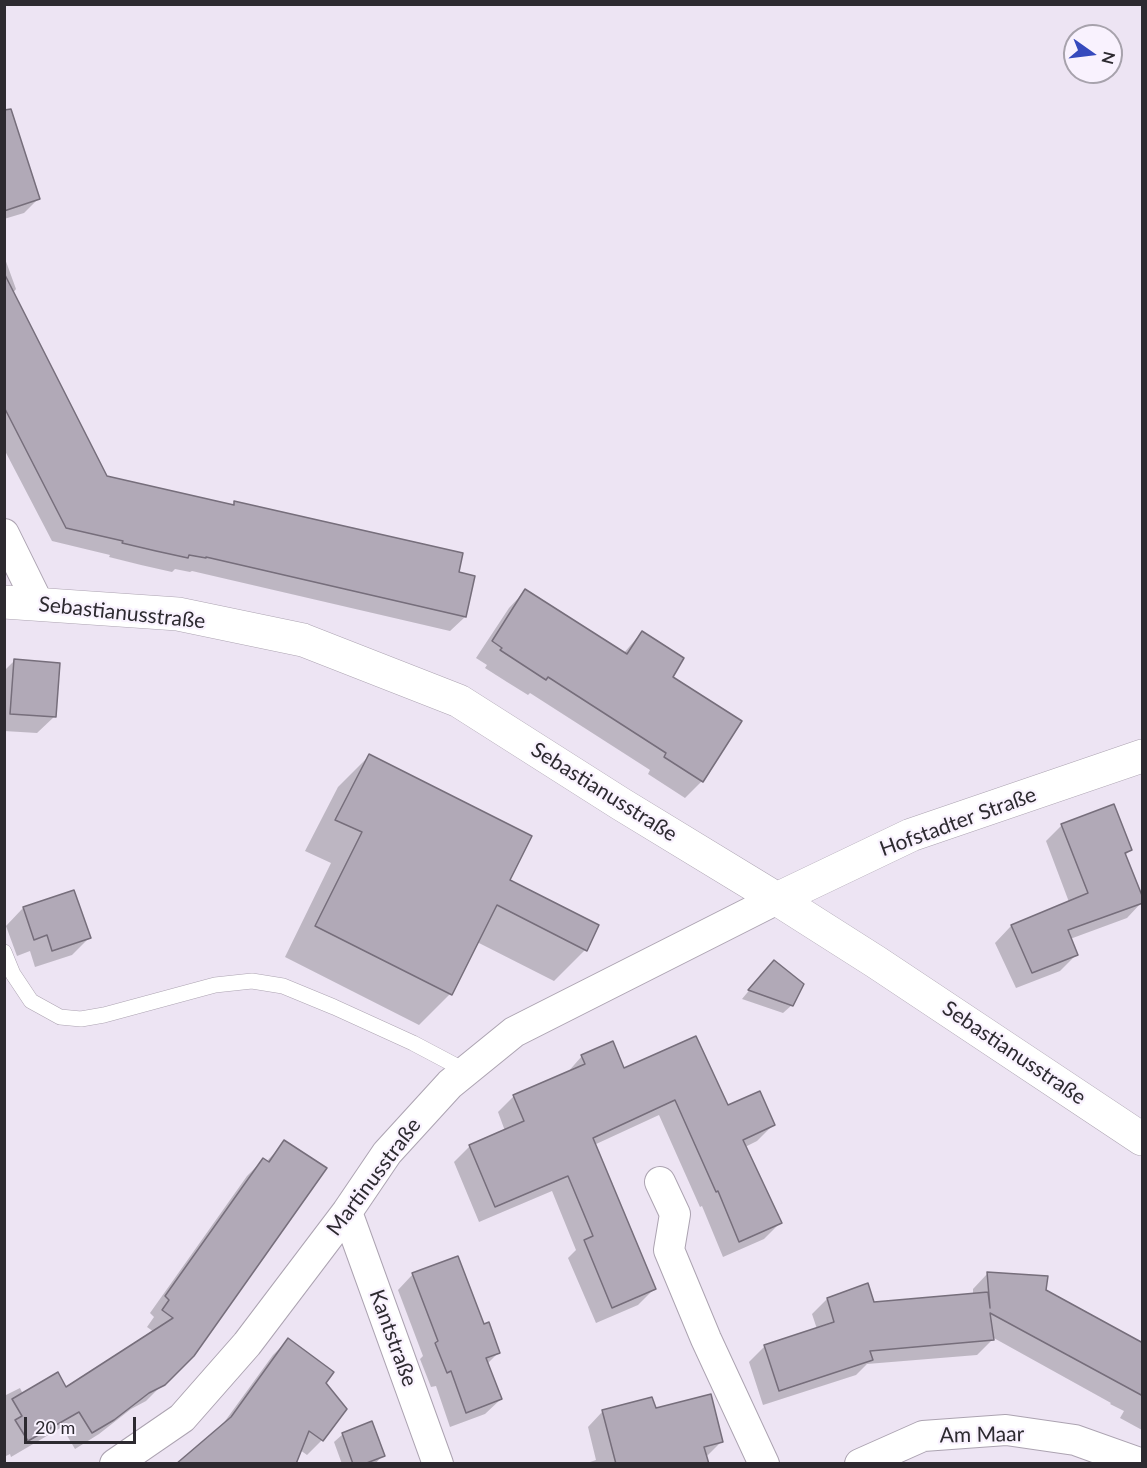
<!DOCTYPE html>
<meta charset="utf-8">
<style>
body{margin:0}
#map{position:relative;width:1147px;height:1468px;overflow:hidden;background:#ede4f3;font-family:Lato,sans-serif}
canvas{display:block}
.frame{position:absolute;inset:0;border:6px solid #2d2a30;pointer-events:none}
.north{position:absolute;left:1063px;top:24px;width:60px;height:60px;box-sizing:border-box;background:#f9f2fe;border:2px solid #a7a2ac;border-radius:50%;rotate:104deg;font-size:16px;font-weight:700;line-height:24px;text-align:center;color:#2d2a30}
.north::after{content:'';display:block;margin:auto;width:21px;height:27px;background:#364abd;clip-path:polygon(50% 0,100% 100%,50% 72%,0 100%)}
.scale{position:absolute;left:24px;top:1417px;width:112px;height:27px;box-sizing:border-box;border:3px solid #2d2a30;border-top:0;padding-left:8px;font-size:18px;line-height:21px;white-space:nowrap;color:#2d2a30;-webkit-text-stroke:4px #f9f2fe;paint-order:stroke}
</style>
<div id="map">
<canvas width="1147" height="1468"></canvas>
<div class="frame"></div>
<div class="north">N</div>
<div class="scale">20 m</div>
</div>
<script>
const ctx = document.querySelector('canvas').getContext('2d');
ctx.lineJoin = 'round';
function fill(path, color) {
  ctx.fillStyle = color;
  ctx.fill(path, 'evenodd');
}
function stroke(path, color, width, dash) {
  ctx.strokeStyle = color;
  ctx.lineWidth = width;
  ctx.lineCap = dash ? 'butt' : 'round';
  ctx.setLineDash(dash || []);
  ctx.stroke(path);
}
function write(font, color, halo, rows, align = 'center') {
  ctx.font = font + ' Lato,sans-serif';
  ctx.lineWidth = 4.5;
  ctx.setLineDash([]);
  ctx.textBaseline = 'middle';
  ctx.strokeStyle = halo;
  ctx.fillStyle = color;
  for (const [text, x, y, turn = 0] of rows) {
    ctx.save();
    ctx.translate(x, y);
    ctx.rotate((+turn || 0) * Math.PI / 180);
    ctx.textAlign = isNaN(turn) ? turn : align;
    if (halo) ctx.strokeText(text, 0, 0);
    ctx.fillText(text, 0, 0);
    ctx.restore();
  }
}
fill(new Path2D(`
 M 4,161 L 38,199 L 24,213 L 4,219 Z
 M 4,256 L 16,289 L 13,293 L 106,477 L 231,506 L 235,502 L 457,573 L 465,617 L 450,631 L 192,571 L 190,572 L 175,569 L 172,572 L 141,565 L 109,557 L 110,555 L 52,541 L 4,449 Z
 M 525,591 L 623,654 L 642,632 L 671,677 L 702,781 L 685,798 L 648,774 L 650,770 L 530,693 L 528,695 L 507,682 L 485,668 L 487,665 L 476,658 L 509,608 Z
 M 14,661 L 55,716 L 37,733 L 4,731 L 4,671 Z
 M 369,756 L 585,950 L 554,981 L 477,942 L 450,994 L 419,1025 L 285,957 L 331,863 L 305,851 L 338,787 Z
 M 1062,825 L 1131,850 L 1124,856 L 1142,902 L 1127,918 L 1070,939 L 1076,955 L 1060,971 L 1016,988 L 995,943 L 1011,926 L 1069,902 L 1046,841 Z
 M 74,892 L 89,938 L 72,955 L 35,967 L 30,951 L 17,956 L 6,926 L 23,908 Z
 M 766,970 L 792,1005 L 783,1013 L 742,999 Z
 M 582,1056 L 773,1125 L 757,1141 L 745,1147 L 780,1223 L 764,1239 L 723,1257 L 702,1206 L 700,1207 L 659,1115 L 594,1145 L 654,1289 L 638,1305 L 596,1323 L 568,1258 L 576,1250 L 552,1191 L 479,1222 L 454,1162 L 470,1146 L 505,1131 L 498,1112 L 514,1096 L 567,1073 Z
 M 285,1142 L 192,1355 L 146,1401 L 131,1409 L 99,1434 L 75,1449 L 62,1427 L 11,1457 L 10,1454 L 4,1457 L 4,1396 L 20,1388 L 23,1394 L 65,1390 L 154,1332 L 147,1327 L 154,1317 L 150,1313 L 247,1176 L 263,1160 L 266,1162 Z
 M 988,1273 L 1044,1291 L 1142,1345 L 1142,1430 L 1120,1418 L 1124,1411 L 1110,1404 L 1111,1403 L 992,1337 L 992,1340 L 977,1355 L 867,1364 L 856,1375 L 763,1405 L 749,1362 L 765,1346 L 817,1329 L 812,1314 L 827,1299 L 873,1304 L 973,1295 L 973,1289 Z
 M 413,1274 L 483,1326 L 499,1352 L 487,1364 L 501,1399 L 485,1414 L 450,1427 L 436,1386 L 431,1387 L 420,1359 L 423,1356 L 398,1290 Z
 M 288,1340 L 324,1383 L 322,1440 L 307,1455 L 300,1450 L 220,1428 L 273,1355 Z
 M 654,1410 L 721,1442 L 705,1458 L 707,1464 L 584,1464 L 596,1460 L 588,1427 L 603,1411 Z
 M 343,1434 L 383,1455 L 375,1464 L 342,1464 L 334,1442 Z`), '#0003');
const building = new Path2D(`
 M 11,109 L 40,199 L 4,211 L 4,110 Z
 M 4,273 L 107,476 L 234,505 L 234,501 L 463,553 L 459,572 L 475,576 L 466,617 L 206,557 L 206,558 L 189,555 L 188,558 L 156,551 L 122,543 L 123,541 L 66,528 L 4,407 Z
 M 525,589 L 627,654 L 642,631 L 684,658 L 673,677 L 742,721 L 703,782 L 664,757 L 666,753 L 548,677 L 546,680 L 500,650 L 502,648 L 492,641 Z
 M 14,659 L 60,663 L 56,717 L 10,714 Z
 M 369,754 L 532,836 L 510,880 L 599,925 L 587,951 L 497,905 L 452,995 L 315,926 L 362,832 L 335,820 Z
 M 1114,804 L 1132,850 L 1125,853 L 1143,898 L 1143,903 L 1068,930 L 1078,955 L 1032,973 L 1011,925 L 1088,893 L 1061,824 Z
 M 74,890 L 91,938 L 52,951 L 47,935 L 34,940 L 23,907 Z
 M 774,960 L 804,984 L 793,1006 L 748,990 Z
 M 696,1036 L 728,1105 L 760,1091 L 775,1125 L 743,1140 L 782,1223 L 739,1242 L 718,1191 L 716,1192 L 675,1100 L 593,1138 L 656,1289 L 612,1308 L 584,1240 L 593,1236 L 568,1176 L 495,1207 L 469,1145 L 524,1121 L 513,1095 L 585,1064 L 581,1055 L 613,1041 L 624,1068 Z
 M 284,1140 L 327,1168 L 194,1356 L 165,1385 L 149,1393 L 114,1420 L 92,1433 L 79,1412 L 28,1441 L 15,1420 L 22,1416 L 12,1399 L 58,1372 L 66,1387 L 173,1318 L 162,1310 L 169,1300 L 165,1296 L 263,1158 L 269,1162 Z
 M 458,1256 L 484,1324 L 489,1322 L 500,1353 L 486,1358 L 502,1399 L 466,1413 L 451,1371 L 447,1373 L 435,1343 L 438,1341 L 412,1273 Z
 M 987,1272 L 1048,1276 L 1046,1290 L 1143,1343 L 1143,1396 L 990,1313 L 994,1340 L 870,1351 L 873,1360 L 779,1391 L 764,1345 L 834,1322 L 827,1298 L 868,1283 L 874,1302 L 988,1292 L 990,1308 Z
 M 288,1338 L 334,1372 L 326,1383 L 347,1409 L 323,1441 L 309,1431 L 296,1464 L 176,1464 L 231,1417 Z
 M 711,1394 L 723,1442 L 704,1447 L 709,1464 L 616,1464 L 602,1410 L 652,1397 L 656,1408 Z
 M 372,1421 L 385,1456 L 364,1464 L 353,1464 L 342,1433 Z`);
fill(building, '#b1a9b7');
stroke(building, '#766e7b', 1.5);
const service = new Path2D(`
 M 4,952 L 13,974 L 31,1001 L 60,1017 L 81,1019 L 104,1015 L 215,985 L 252,981 L 283,986 L 334,1007 L 413,1043 L 466,1071`);
const minor = new Path2D(`
 M 4,534 L 38,603
 M 660,1182 L 675,1214 L 669,1250 L 706,1339 L 764,1464
 M 347,1212 L 438,1464
 M 115,1464 L 182,1418 L 247,1344 L 347,1212 L 387,1153 L 450,1084 L 514,1032 L 777,899
 M 860,1464 L 923,1436 L 1006,1430 L 1075,1440 L 1142,1464`);
const tertiary = new Path2D(`
 M 777,899 L 876,962 L 1142,1139`);
const secondary = new Path2D(`
 M 4,602 L 178,614 L 303,640 L 459,701 L 621,804 L 777,899 L 911,835 L 1142,756`);
stroke(service, '#aca3b1', 16);
stroke(minor, '#aca3b1', 32);
stroke(tertiary, '#aca3b1', 34);
stroke(secondary, '#aca3b1', 34);
stroke(service, '#fff', 15);
stroke(minor, '#fff', 30);
stroke(tertiary, '#fff', 33);
stroke(secondary, '#fff', 33);
write('21px', '#2d2a30', '#f9f2fe', [
 ["Sebastianusstraße",122,613,6],
 ["Sebastianusstraße",604,792,32],
 ["Hofstadter Straße",958,822,-20],
 ["Sebastianusstraße",1014,1053,34],
 ["Martinusstraße",374,1177,-53],
 ["Kantstraße",393,1338,70],
 ["Am Maar",982,1435,-1]
]);
</script>
